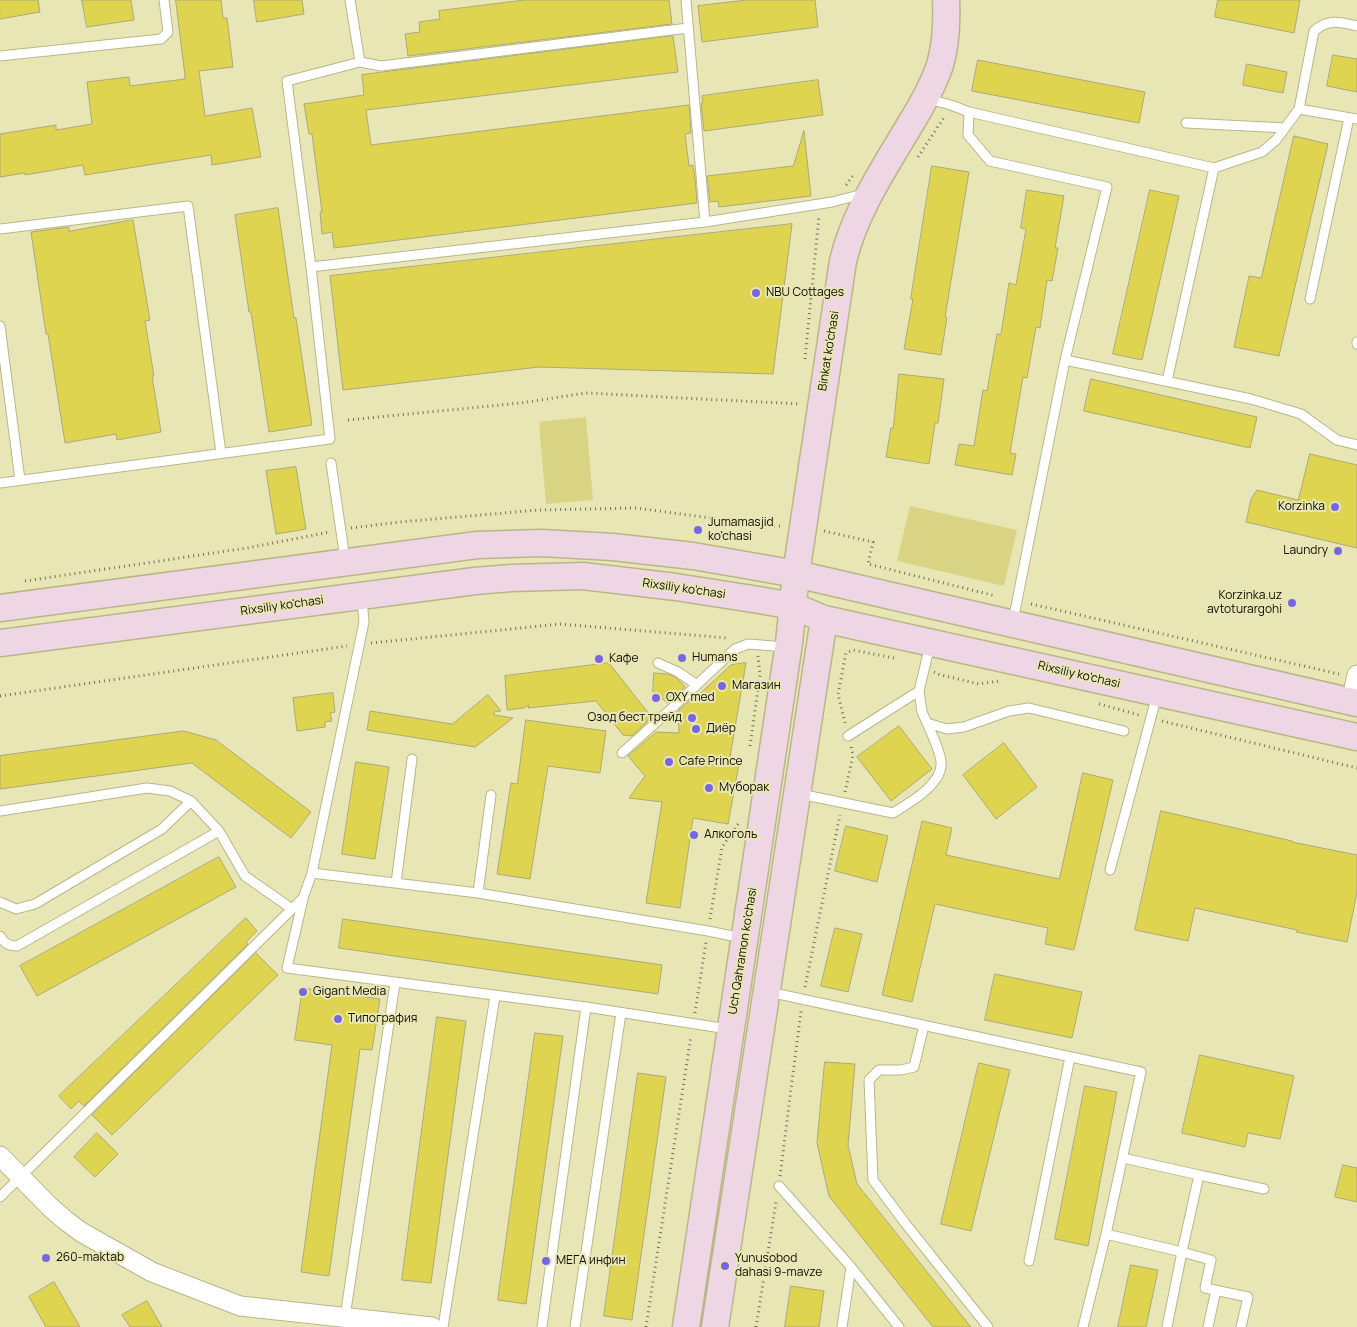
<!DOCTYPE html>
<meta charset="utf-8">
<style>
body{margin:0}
canvas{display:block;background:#e9e6b6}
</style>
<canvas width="1357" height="1327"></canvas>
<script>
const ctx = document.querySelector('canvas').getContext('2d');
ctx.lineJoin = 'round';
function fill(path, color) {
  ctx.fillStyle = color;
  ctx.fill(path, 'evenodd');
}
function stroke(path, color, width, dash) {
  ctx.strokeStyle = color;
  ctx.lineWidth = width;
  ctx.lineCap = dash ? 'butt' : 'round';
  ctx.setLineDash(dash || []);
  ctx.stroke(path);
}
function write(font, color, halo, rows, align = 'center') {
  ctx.font = font + ' Manrope,sans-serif';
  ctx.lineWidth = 4;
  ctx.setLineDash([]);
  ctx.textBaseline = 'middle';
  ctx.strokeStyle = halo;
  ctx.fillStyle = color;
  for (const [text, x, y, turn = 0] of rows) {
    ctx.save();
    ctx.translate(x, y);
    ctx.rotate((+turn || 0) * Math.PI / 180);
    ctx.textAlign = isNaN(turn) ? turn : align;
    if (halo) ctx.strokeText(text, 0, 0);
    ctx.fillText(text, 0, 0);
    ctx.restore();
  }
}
fill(new Path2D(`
 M 586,417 L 593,500 L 546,504 L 539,422 Z
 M 910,506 L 1017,530 L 1004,586 L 897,561 Z`), '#d9d483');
const building = new Path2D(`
 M 0,0 L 38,0 L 40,12 L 0,19 Z
 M 82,0 L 131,0 L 134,20 L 87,27 Z
 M 176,0 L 221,0 L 223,18 L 227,18 L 233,67 L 199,71 L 205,116 L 252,108 L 261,157 L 212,165 L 211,155 L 85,175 L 83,165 L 25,175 L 25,173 L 0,177 L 0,134 L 56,125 L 56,130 L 92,124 L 87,82 L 129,77 L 130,86 L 185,79 Z
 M 254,0 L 302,0 L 304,14 L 257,22 Z
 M 525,0 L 669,0 L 672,24 L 408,56 L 405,34 L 420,32 L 419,22 L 440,19 L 439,11 Z
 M 747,0 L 815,0 L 818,27 L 702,42 L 698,6 Z
 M 1218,0 L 1300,0 L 1294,33 L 1215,17 Z
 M 673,36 L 678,72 L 366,110 L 371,145 L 689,105 L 691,133 L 685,134 L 689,166 L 693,165 L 695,178 L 697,203 L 334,248 L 332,232 L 322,234 L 320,212 L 322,212 L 312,134 L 309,134 L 304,104 L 364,95 L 362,75 Z
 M 1333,55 L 1357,59 L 1357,92 L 1327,86 Z
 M 978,60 L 1145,92 L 1139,123 L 972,91 Z
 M 1247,64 L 1287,72 L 1283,93 L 1243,85 Z
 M 818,80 L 823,115 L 704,131 L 701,103 L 703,103 L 702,96 Z
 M 804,131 L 811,196 L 719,207 L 718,201 L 710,202 L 707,176 L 793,166 Z
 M 1294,136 L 1328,144 L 1279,356 L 1234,347 L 1249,276 L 1261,278 Z
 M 932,166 L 969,172 L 945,317 L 947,317 L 941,355 L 904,349 L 913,299 L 911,299 Z
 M 1027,190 L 1064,196 L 1055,248 L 1058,248 L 1052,281 L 1047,280 L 1040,328 L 1036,327 L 1027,378 L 1023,377 L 1010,453 L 1016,454 L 1012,475 L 955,465 L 959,444 L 974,446 L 983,390 L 987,391 L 997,334 L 1001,334 L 1009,283 L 1016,285 L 1026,229 L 1021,228 Z
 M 1150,190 L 1179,196 L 1142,360 L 1113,354 Z
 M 278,208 L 294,318 L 296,318 L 312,425 L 269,432 L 251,312 L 249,312 L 235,215 Z
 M 133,220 L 150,320 L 145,321 L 154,376 L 152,376 L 161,432 L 117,440 L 116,434 L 65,443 L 48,334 L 46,334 L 31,232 L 69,227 L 69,231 Z
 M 792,224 L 773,374 L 539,367 L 343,390 L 330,276 Z
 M 899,374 L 944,379 L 938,423 L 935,423 L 929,464 L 886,457 L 891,428 L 893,428 Z
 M 1091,379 L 1257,417 L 1250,448 L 1084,411 Z
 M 1310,454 L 1357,465 L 1357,548 L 1246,522 L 1251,499 L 1257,490 L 1298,500 Z
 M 296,467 L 306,529 L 276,534 L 266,471 Z
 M 609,663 L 649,714 L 648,721 L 632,736 L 623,735 L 596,701 L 528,708 L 529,705 L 524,708 L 507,710 L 505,676 Z
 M 746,663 L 730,757 L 740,759 L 728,824 L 693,818 L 680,908 L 646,903 L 662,802 L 629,798 L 645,776 L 628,756 L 656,732 L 679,733 L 678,711 L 693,697 L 694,699 L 731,665 Z
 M 654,673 L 668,674 L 675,677 L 680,681 L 685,687 L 668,703 L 653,692 Z
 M 333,693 L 335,712 L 330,713 L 332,721 L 325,722 L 325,727 L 297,731 L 293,698 Z
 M 488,695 L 501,711 L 494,712 L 494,715 L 513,718 L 475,747 L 367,730 L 370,711 L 452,724 Z
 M 526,720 L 606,731 L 600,773 L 548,766 L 530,879 L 497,874 L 511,783 L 517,784 Z
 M 899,726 L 932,769 L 891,801 L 857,757 Z
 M 184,731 L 216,740 L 311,812 L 291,838 L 192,763 L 0,789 L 0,756 Z
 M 1004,743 L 1037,787 L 996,819 L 963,775 Z
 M 356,762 L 389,767 L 375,859 L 342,854 Z
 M 1083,773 L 1113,780 L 1074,950 L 1045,944 L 1048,928 L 935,904 L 912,1002 L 882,995 L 922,821 L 952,828 L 946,855 L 1059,879 Z
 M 1161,811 L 1292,841 L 1292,842 L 1357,855 L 1357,892 L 1347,942 L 1296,932 L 1297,930 L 1195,908 L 1188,941 L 1135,930 Z
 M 846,826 L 888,836 L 877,882 L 835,871 Z
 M 219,857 L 236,887 L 37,996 L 20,966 Z
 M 246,918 L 257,931 L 246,942 L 248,944 L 84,1106 L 79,1101 L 71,1109 L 59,1096 Z
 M 343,919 L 662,965 L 658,994 L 339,948 Z
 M 835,928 L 862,934 L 848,992 L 821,986 Z
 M 256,953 L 278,975 L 112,1135 L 92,1115 Z
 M 995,974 L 1082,992 L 1072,1038 L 985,1020 Z
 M 303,988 L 380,999 L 372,1050 L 360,1049 L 329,1276 L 301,1272 L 332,1045 L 295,1040 Z
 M 437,1017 L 466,1021 L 431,1283 L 402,1280 Z
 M 535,1033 L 563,1036 L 526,1304 L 498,1300 Z
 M 1200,1055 L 1294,1076 L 1280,1139 L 1248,1133 L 1245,1147 L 1182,1133 Z
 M 825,1062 L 855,1064 L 848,1145 L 857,1184 L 971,1327 L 933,1327 L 829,1196 L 817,1143 Z
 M 979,1063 L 1010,1070 L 971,1231 L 941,1224 Z
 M 638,1073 L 666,1077 L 632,1320 L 604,1316 Z
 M 1085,1086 L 1117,1092 L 1088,1246 L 1055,1239 Z
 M 97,1133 L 118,1154 L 95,1177 L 74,1157 Z
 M 1343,1165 L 1357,1168 L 1357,1202 L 1335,1197 Z
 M 1131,1265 L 1158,1270 L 1146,1327 L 1118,1327 Z
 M 54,1282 L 80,1327 L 46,1327 L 29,1297 Z
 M 791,1286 L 824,1291 L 819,1327 L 785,1327 Z
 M 147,1301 L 162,1327 L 130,1327 L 122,1315 Z`);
fill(building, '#ded44f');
stroke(building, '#aca97b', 1);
const lane = new Path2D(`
 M 686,0 L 705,222
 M 0,56 L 161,39 L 168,32 L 164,0
 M 360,62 L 381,66 L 688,28
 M 928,99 L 951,105 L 969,112 L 968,135 L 990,161 L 1107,187 L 1065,360 L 1013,621
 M 1299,109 L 1357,119
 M 969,112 L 1214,168
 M 1186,123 L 1285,128
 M 0,229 L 188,206 L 221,453
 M 311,267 L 705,222 L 832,202 L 863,194
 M 1310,299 L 1349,118
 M 0,326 L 20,480
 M 1357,344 L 1357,342
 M 1065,360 L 1251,399 L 1301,414 L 1337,440 L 1357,445
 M 1167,381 L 1214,168 L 1262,152 L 1276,140 L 1299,109 L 1314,31 C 1329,18 1340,22 1357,26
 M 331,463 L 345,559
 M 0,483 L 330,439 L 311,267 L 287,81 L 360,62 L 350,0
 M 930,645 L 919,691 L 922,712 L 927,723 L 947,729 L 964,727 L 1009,711 L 1029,708 L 1124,731
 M 658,663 L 678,672 L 697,685
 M 848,736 L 919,691
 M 622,753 L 671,709 L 735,649 L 748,644 L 786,647
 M 800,794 L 893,813 C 909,803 944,784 941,761 C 939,748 932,735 927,723
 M 0,811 L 147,788 L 170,791 L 191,801 L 219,831 L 245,876 L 292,909
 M 1110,870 L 1157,695
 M 312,873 L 478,893 L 708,931 L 742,938
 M 396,883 L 412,759
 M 478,893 L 491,795
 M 303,899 L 287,968 L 586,1007 L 728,1029
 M 0,902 L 16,909 L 35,904 L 162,829 L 191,801
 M 0,936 C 4,943 8,946 17,946 L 219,831
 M 769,992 L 1141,1072 L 1106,1234 L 1083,1327
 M 924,1025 L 914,1067 L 901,1070 L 879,1070 L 869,1080 L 873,1180 L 905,1223 L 988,1327
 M 1123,1158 L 1199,1175 L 1182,1252 L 1167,1327
 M 1199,1175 L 1264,1189
 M 779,1186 L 851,1267 L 899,1327
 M 0,1197 L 303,898 L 312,873 L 364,622 L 362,599
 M 1106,1234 L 1182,1252 L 1211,1260 L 1205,1288 L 1248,1297 L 1241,1327
 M 1029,1261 L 1070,1057
 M 345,1317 L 395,983
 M 443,1327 L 495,996
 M 542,1327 L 586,1007
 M 575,1327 L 621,1013
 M 842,1327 L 851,1267
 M 1208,1327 L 1216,1290`);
const street = new Path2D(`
 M 1351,702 L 1357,675
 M 0,1156 L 49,1206 L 65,1220 L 81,1232 L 152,1272 L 240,1306 L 432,1327`);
const secondary = new Path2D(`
 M 0,608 L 477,545 L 541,543 L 613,547 L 693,556 L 751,566 L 796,574 L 1357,703
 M 0,643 L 475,581 L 511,578 L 583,576 L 676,587 L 759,600 L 793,606 L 824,619 L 1357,737
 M 686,1327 L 789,643 L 796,574 L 843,261 C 855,211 885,167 911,123 C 922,105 933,86 940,65 C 946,44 947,22 946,0
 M 715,1327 L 824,619`);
stroke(lane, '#b9b788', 11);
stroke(street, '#b9b788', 21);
stroke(secondary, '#b9b788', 29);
stroke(new Path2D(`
 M 918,157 L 945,116
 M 846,185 L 854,174
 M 805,359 L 819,216
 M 348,420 L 521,403 L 586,393 L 800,404
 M 351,528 L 400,522 L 538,510 L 636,508 L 770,526 L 783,526
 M 824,531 L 873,542 L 868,564 L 996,596
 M 25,581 L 247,548 L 330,532
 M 1031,604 L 1339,674
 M 371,643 L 560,624 L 728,638
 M 934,672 L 937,674 L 979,684 L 999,681
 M 0,696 L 347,646
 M 1099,704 L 1139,715
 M 1162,721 L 1357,768
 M 845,723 L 838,694 L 846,653 L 853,650 L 894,658
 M 750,746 L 760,675 L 758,656
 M 845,792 L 853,755 L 851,746
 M 710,919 L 722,847 L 738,824
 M 805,987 L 840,815
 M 695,1013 L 706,942
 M 780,1176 L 801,1011
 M 646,1327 L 691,1036
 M 756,1327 L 776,1202`), '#737154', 3, [1, 4]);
stroke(lane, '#fff', 9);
stroke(street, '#fff', 19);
stroke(secondary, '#eed6e4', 26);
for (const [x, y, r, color] of [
 [756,293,5,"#7667e1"],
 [1335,507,5,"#7667e1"],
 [698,530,5,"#7667e1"],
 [1338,551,5,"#7667e1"],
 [1292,603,5,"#7667e1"],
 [682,658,5,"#7667e1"],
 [599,659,5,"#7667e1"],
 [722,686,5,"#7667e1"],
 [656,698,5,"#7667e1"],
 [692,718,5,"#7667e1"],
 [696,729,5,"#7667e1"],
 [669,762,5,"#7667e1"],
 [709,788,5,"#7667e1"],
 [694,835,5,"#7667e1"],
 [303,992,5,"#7667e1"],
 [338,1019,5,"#7667e1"],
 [46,1258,5,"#7667e1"],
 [546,1261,5,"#7667e1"],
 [725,1266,5,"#7667e1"]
]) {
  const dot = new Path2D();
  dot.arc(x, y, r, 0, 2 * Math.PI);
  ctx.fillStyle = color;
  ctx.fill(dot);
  stroke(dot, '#e9e6b6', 2);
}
write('12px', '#0e0d00', '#e9e6b6', [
 ["NBU Cottages",766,293],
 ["Korzinka",1325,507,"right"],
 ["Jumamasjid",708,523],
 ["ko'chasi",708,537],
 ["Laundry",1328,551,"right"],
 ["Korzinka.uz",1282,596,"right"],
 ["avtoturargohi",1282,610,"right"],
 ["Humans",692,658],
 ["Кафе",609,659],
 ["Магазин",732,686],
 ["OXY med",666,698],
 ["Озод бест трейд",682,718,"right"],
 ["Диёр",706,729],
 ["Cafe Prince",679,762],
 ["Муборак",719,788],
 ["Алкоголь",704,835],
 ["Gigant Media",313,992],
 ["Типография",348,1019],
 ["260-maktab",56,1258],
 ["Yunusobod",735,1259],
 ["dahasi 9-mavze",735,1273],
 ["МЕГА инфин",556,1261]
], 'left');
write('12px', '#0e0d00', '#e9e6b6', [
 ["Binkat ko'chasi",829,351,-81],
 ["Rixsiliy ko'chasi",684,589,8],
 ["Rixsiliy ko'chasi",282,606,-8],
 ["Rixsiliy ko'chasi",1079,675,13],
 ["Uch Qahramon ko'chasi",743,951,-81]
]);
</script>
